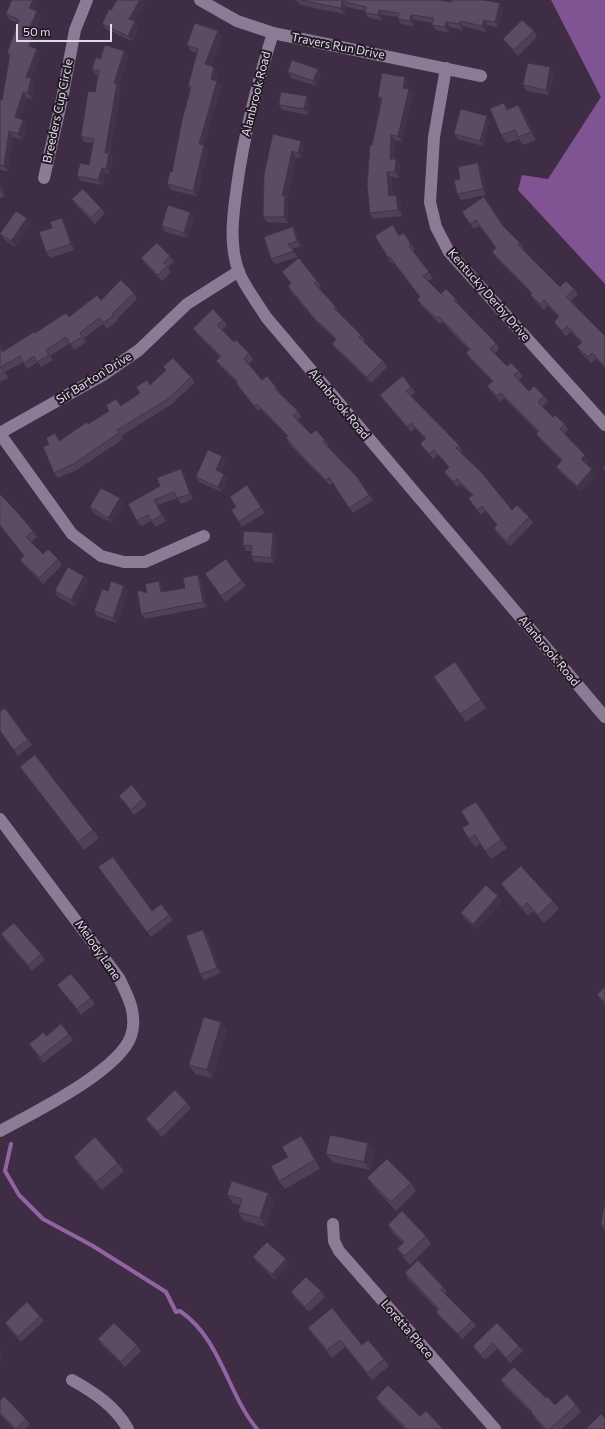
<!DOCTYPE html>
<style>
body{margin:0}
#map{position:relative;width:605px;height:1429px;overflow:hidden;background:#3e2d45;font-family:Commissioner,sans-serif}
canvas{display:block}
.scale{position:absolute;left:16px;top:24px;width:96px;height:18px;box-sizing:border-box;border:2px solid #e4d9e9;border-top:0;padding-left:5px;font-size:12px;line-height:14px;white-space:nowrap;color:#e4d9e9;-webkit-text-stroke:3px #211924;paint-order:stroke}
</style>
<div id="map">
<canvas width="605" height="1429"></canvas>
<div class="scale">50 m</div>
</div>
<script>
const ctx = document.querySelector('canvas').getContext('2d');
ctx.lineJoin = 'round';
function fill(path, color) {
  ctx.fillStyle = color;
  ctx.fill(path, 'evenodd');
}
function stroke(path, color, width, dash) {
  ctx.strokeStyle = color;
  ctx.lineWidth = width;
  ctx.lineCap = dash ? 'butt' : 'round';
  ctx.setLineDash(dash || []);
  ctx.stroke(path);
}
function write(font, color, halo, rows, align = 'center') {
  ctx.font = font + ' Commissioner,sans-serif';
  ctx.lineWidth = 4;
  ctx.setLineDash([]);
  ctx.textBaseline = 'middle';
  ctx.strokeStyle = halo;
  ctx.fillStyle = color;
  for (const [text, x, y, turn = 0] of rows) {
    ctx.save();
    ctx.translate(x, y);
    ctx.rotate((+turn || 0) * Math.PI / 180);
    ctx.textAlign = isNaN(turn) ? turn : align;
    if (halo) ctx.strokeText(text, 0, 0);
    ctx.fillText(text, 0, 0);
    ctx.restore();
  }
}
fill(new Path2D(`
 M 551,0 L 605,0 L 605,284 L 518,190 L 522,175 L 548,179 L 601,97 Z`), '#805492');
stroke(new Path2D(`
 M 11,1144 L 5,1171 L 19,1195 L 43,1219 L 93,1246 L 166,1292 L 176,1312 L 180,1311 C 221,1339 227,1393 257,1429`), '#9164a3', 4);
stroke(new Path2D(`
 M 200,0 L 237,21 L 273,33 L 481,76
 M 273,33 C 257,84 244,134 237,186 C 233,214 229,243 238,270 C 244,286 257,302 266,317 L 605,717
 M 446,68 L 434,137 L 430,202 L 436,227 L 449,252 L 605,425
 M 44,178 L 62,99 L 75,30 L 87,0
 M 0,433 L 103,375 L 139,350 L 187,304 L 239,271
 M 0,434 L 72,534 L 101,556 L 124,562 L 145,562 L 204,536
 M 0,819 L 119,978 C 128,996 138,1015 131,1036 C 119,1071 33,1113 0,1131
 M 333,1224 L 334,1241 L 339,1251 L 495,1429
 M 72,1380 C 95,1393 115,1406 128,1429`), '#8d7a95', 12);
fill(new Path2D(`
 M 295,0 L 440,0 L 503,9 L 498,28 L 488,25 L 486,32 L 463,26 L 463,30 L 450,27 L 449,33 L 436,30 L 432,25 L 433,23 L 415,20 L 414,26 L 401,24 L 398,19 L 398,17 L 383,15 L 382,20 L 369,18 L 365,13 L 365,11 L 346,7 L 344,14 L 300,5 L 298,2 Z
 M 35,10 L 41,16 L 32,36 L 37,41 L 34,48 L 37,49 L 41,54 L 31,79 L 35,84 L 32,99 L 27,98 L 20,119 L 23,120 L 27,125 L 22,140 L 13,137 L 8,171 L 0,170 L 0,100 L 2,100 L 9,56 L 7,53 L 18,23 L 10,20 L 6,14 Z
 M 135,21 L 139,27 L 132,41 L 106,29 L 102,24 Z
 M 218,31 L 222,37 L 211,66 L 218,72 L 216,80 L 217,81 L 221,86 L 204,146 L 208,150 L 197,196 L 171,190 L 167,184 L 172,172 L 190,90 L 188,86 L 197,53 L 191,51 L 187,45 Z
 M 534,31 L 537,37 L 518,56 L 507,44 L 503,39 Z
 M 124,51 L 128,57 L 119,86 L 121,89 L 110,154 L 113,159 L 110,174 L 106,173 L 102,185 L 81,181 L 77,176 L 89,165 L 93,143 L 84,142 L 81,136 L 95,92 L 98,75 L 96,75 L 92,69 L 100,59 Z
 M 318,69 L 321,74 L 317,86 L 291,78 L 288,72 Z
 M 554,73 L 549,95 L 527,91 L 523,85 Z
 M 409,83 L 408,89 L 413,94 L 402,142 L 395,140 L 394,159 L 400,164 L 399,178 L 391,177 L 393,196 L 400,201 L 402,216 L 373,219 L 370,213 L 372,145 L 381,101 L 378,97 Z
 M 307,96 L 310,102 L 308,115 L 282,110 L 279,105 Z
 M 504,103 L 508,109 L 524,113 L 536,140 L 523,145 L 519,139 L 507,143 L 501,135 Z
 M 490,121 L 483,146 L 458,139 L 454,134 Z
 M 273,134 L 304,146 L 301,158 L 296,157 L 287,199 L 288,202 L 288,223 L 267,222 L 263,217 Z
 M 482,169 L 486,195 L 461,200 L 457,194 Z
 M 0,183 L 2,185 L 5,197 L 0,198 Z
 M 72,199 L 101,208 L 105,213 L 95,224 L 76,205 Z
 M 190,212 L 194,217 L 188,238 L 165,232 L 162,226 Z
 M 462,212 L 504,227 L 520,243 L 524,249 L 523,249 L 560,287 L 574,289 L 578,294 L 571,301 L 605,336 L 605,368 L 596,359 L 591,363 L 581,353 L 577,347 L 582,343 L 571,332 L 566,336 L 557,327 L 554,322 L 559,317 L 548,306 L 544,310 L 534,300 L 530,295 L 532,294 L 496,258 L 492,252 L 496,248 L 479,226 L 474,229 Z
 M 27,218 L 30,224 L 15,247 L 4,239 L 0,234 Z
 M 62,218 L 66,224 L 74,250 L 50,258 L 46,252 L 52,228 Z
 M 393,225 L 399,235 L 404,233 L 408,238 L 415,250 L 413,251 L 433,278 L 428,281 L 441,294 L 456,299 L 459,305 L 496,343 L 499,349 L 495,354 L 507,366 L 519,371 L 523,376 L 518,380 L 529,391 L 544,396 L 548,401 L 543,406 L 553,417 L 565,424 L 568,430 L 564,434 L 588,460 L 586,464 L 592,469 L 596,475 L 581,491 L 560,472 L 556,467 L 562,461 L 540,439 L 536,434 L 538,432 L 504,398 L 501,402 L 491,392 L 487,386 L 492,381 L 470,359 L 466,353 L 469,350 L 442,322 L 440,324 L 421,305 L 417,300 L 420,297 L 394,263 L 392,264 L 388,258 Z
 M 297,233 L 301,246 L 292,249 L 298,257 L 275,264 L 271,259 Z
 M 170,256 L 174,262 L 168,267 L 171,272 L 162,281 L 145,264 L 141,258 Z
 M 282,272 L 317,281 L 321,286 L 319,288 L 336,307 L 339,313 L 361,335 L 365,340 L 363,342 L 383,361 L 387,367 L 371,383 L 336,349 L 332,344 L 336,340 L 323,327 L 322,328 L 291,292 L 288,286 L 291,283 Z
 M 134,293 L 137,299 L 116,320 L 117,321 L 107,329 L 103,324 L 83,339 L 86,342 L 74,350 L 70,343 L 50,356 L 53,360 L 41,367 L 38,362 L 27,369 L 23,362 L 5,372 L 8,378 L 0,382 L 0,346 L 3,351 L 35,333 L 69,317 L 101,300 Z
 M 223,320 L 227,325 L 222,330 L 234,342 L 249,353 L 253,359 L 249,364 L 262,380 L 276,387 L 280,393 L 280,394 L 298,411 L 301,417 L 298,420 L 311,434 L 325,440 L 329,446 L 328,447 L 357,477 L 373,500 L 353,513 L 332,483 L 330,485 L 309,465 L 289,444 L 286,438 L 288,436 L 260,409 L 258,411 L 240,389 L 236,383 L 237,383 L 220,366 L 216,361 L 220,357 L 197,334 L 193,329 Z
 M 163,367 L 191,377 L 195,382 L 172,404 L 121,436 L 123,439 L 77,470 L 58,478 L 54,473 L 49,444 L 55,433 L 60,441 L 121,406 L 140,393 L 150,385 L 166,370 Z
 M 411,387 L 415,392 L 411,396 L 459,445 L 462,451 L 461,452 L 512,510 L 529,517 L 533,523 L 510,546 L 497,534 L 494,528 L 497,525 L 486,511 L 481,515 L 468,498 L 472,495 L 460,484 L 457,487 L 448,477 L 444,472 L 449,467 L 438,455 L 433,459 L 424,449 L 420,444 L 425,439 L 415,428 L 411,432 L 384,401 L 380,395 Z
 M 226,461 L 221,472 L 228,479 L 222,492 L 199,482 L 196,477 Z
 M 184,475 L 193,499 L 181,504 L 177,498 L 158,505 L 166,521 L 156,527 L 151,521 L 141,526 L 137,521 L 128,504 Z
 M 247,485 L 265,513 L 242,527 L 231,510 L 236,507 Z
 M 0,494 L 33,531 L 37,537 L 31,542 L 43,554 L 58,559 L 62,565 L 43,584 L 24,565 L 20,560 L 24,556 L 0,526 Z
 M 123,503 L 112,523 L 93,513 L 90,507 Z
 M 273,533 L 276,538 L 275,563 L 254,562 L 251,556 L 251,551 L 247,551 L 243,545 Z
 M 226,559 L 246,586 L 225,602 L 205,574 Z
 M 198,575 L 202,581 L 207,607 L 145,619 L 141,614 L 147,593 L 163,587 L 164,592 L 185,588 Z
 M 84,576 L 88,581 L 75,606 L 58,597 L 55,591 Z
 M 108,591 L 128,591 L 117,623 L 98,617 L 94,611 Z
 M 455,662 L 486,708 L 466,722 L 434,677 Z
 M 5,708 L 32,745 L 18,756 L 0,731 Z
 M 20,767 L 93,830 L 99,838 L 84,850 Z
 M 119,796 L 143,799 L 147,805 L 134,815 Z
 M 482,810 L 507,848 L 491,859 L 480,844 L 475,847 L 469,839 L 469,824 Z
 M 98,867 L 152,911 L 169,915 L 173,920 L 151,937 Z
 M 501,884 L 553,901 L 559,909 L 544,923 L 533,911 L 528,916 L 507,892 Z
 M 502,901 L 477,929 L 465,919 L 461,913 Z
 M 1,934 L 41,954 L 45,960 L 32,971 L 5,940 Z
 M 207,935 L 221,973 L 204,980 L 200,974 Z
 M 57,985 L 91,998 L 95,1004 L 81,1015 Z
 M 605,987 L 605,1004 L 601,1000 L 597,995 Z
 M 221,1022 L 227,1030 L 212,1078 L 195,1074 L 189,1065 Z
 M 69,1034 L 73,1040 L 43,1063 L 29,1044 L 46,1036 Z
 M 187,1103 L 191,1108 L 162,1137 L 150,1125 L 146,1119 Z
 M 301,1136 L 307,1144 L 320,1169 L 285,1189 L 279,1181 L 288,1157 Z
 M 374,1151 L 370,1170 L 332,1162 L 326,1154 Z
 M 74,1157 L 118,1163 L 124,1171 L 102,1190 L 79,1165 Z
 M 367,1178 L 411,1183 L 416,1191 L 396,1211 L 373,1186 Z
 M 268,1193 L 274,1201 L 265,1227 L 243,1220 L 238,1212 L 240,1205 L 233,1203 L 227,1195 Z
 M 605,1201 L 605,1231 L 601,1225 Z
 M 388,1225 L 426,1236 L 431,1244 L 410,1265 L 403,1257 L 397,1249 L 403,1243 L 393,1233 Z
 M 253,1257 L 286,1259 L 290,1264 L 275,1280 L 257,1262 Z
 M 405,1273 L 443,1287 L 447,1292 L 445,1294 L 472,1321 L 476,1326 L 462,1339 L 440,1317 L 436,1312 L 438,1310 L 408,1279 Z
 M 321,1291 L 325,1297 L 309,1312 L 295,1298 L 291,1292 Z
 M 40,1316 L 44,1321 L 21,1342 L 9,1329 L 5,1323 Z
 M 497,1323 L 519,1346 L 523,1351 L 510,1363 L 497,1349 L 485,1360 L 477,1352 L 473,1346 Z
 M 308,1328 L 362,1345 L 384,1359 L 389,1366 L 372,1380 L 345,1347 L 332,1358 L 313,1335 Z
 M 98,1339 L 137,1345 L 141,1351 L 125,1367 L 102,1345 Z
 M 501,1380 L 546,1398 L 555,1405 L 576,1405 L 581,1412 L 562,1429 L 544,1429 L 535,1419 L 531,1412 L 505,1387 Z
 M 376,1398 L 420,1416 L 443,1429 L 405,1429 L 381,1405 Z
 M 0,1401 L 26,1419 L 30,1424 L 25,1429 L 14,1429 L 0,1415 Z`), '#504056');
fill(new Path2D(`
 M 33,0 L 39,0 L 33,13 L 29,8 Z
 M 140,0 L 147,0 L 135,21 L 139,27 L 132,41 L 128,36 L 129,19 Z
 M 342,1 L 346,7 L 344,14 L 341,8 Z
 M 500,3 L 503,9 L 498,28 L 495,22 Z
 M 379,10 L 383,15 L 382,20 L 378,15 Z
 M 37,11 L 41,16 L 30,39 L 27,34 Z
 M 411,15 L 415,20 L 414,26 L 410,21 Z
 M 484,20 L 488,25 L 486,32 L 482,26 Z
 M 460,21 L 463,26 L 463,30 L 459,24 Z
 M 446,22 L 450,27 L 449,33 L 445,27 Z
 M 218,31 L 222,37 L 209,70 L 205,64 Z
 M 33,36 L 37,41 L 33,51 L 29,46 Z
 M 37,49 L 41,54 L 31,79 L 35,84 L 32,99 L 28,93 L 26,77 Z
 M 124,51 L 128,57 L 119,86 L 121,89 L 110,154 L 113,159 L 110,174 L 106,169 L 105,153 L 114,83 Z
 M 214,67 L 218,72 L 214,84 L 211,79 Z
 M 550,67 L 554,73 L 549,95 L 546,90 Z
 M 318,69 L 321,74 L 317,86 L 313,81 Z
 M 405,77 L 409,83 L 407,93 L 403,88 Z
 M 217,81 L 221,86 L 204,146 L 208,150 L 197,196 L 193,191 L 199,144 Z
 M 409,89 L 413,94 L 402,142 L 398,136 Z
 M 23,92 L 27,98 L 19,122 L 15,117 Z
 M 307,96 L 310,102 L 308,115 L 304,109 Z
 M 518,105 L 524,113 L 536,140 L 531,132 Z
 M 487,116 L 490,121 L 483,146 L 480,141 Z
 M 23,120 L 27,125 L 22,140 L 18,134 Z
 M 9,131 L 13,137 L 8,171 L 4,166 Z
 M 391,135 L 395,140 L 393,164 L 390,159 Z
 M 301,141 L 304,146 L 301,158 L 298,153 Z
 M 292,151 L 296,157 L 287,199 L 288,202 L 288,223 L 284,217 L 282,196 Z
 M 396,159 L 400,164 L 399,178 L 395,172 Z
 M 478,163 L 482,169 L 486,195 L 483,189 Z
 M 102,168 L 106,173 L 102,185 L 98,180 Z
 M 387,172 L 391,177 L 393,201 L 389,196 Z
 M 0,183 L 2,185 L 5,197 L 1,191 L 0,188 Z
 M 396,195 L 400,201 L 402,216 L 398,210 Z
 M 190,212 L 194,217 L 188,238 L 184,233 Z
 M 27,218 L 30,224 L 15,247 L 11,241 Z
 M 62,218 L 66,224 L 74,250 L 71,244 Z
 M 293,227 L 297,233 L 301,246 L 297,241 Z
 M 585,455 L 588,460 L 585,465 L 581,459 Z
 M 222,456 L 226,461 L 220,476 L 216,470 Z
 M 181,469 L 184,475 L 193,499 L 190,494 Z
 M 592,469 L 596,475 L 581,491 L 577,486 Z
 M 224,474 L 228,479 L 222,492 L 218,487 Z
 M 120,498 L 123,503 L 112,523 L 108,518 Z
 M 154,500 L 158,505 L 166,521 L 162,515 Z
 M 273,533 L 276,538 L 275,563 L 271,558 Z
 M 198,575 L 202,581 L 207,607 L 203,602 Z
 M 84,576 L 88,581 L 75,606 L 71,600 Z
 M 159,581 L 163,587 L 165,598 L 161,592 Z
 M 124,586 L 128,591 L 117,623 L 113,618 Z
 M 476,802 L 482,810 L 507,848 L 501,840 Z
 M 498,896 L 502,901 L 477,929 L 473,924 Z
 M 203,930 L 207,935 L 221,973 L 217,968 Z
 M 221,1022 L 227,1030 L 212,1078 L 207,1070 Z
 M 301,1136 L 307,1144 L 320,1169 L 315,1160 Z
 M 368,1143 L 374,1151 L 370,1170 L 364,1162 Z
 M 268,1193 L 274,1201 L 265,1227 L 260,1218 Z
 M 286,1259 L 290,1264 L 275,1280 L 272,1274 Z
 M 0,1350 L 2,1353 L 0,1365 Z`), '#413446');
const building = new Path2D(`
 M 12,0 L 33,0 L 29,8 L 37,11 L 27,34 L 33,36 L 29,46 L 37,49 L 26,77 L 31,78 L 28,93 L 23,92 L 15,117 L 23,120 L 18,134 L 9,131 L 4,166 L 0,165 L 0,100 L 2,100 L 10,54 L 7,53 L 19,20 L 6,14 Z
 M 117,0 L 140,0 L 129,19 L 135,21 L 128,36 L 102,24 L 109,9 L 111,10 Z
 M 301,0 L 440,0 L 451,2 L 451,0 L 484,0 L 500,3 L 495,22 L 484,20 L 482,26 L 460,21 L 459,24 L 446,22 L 445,27 L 432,25 L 434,18 L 411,15 L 410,21 L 398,19 L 399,13 L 379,10 L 378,15 L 365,13 L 366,7 L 342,1 L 341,8 Z
 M 522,20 L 534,31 L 514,50 L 503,39 Z
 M 195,23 L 218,31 L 205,64 L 214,67 L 211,79 L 217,81 L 199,144 L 204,145 L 193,191 L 167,184 L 170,171 L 172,172 L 182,120 L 191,87 L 188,86 L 198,49 L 187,45 Z
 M 105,45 L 124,51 L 114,83 L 117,83 L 105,153 L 109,153 L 106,169 L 102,168 L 98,180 L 77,176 L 80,163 L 89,165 L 94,139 L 81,136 L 88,91 L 95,92 L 99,71 L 92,69 L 96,57 L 100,59 Z
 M 292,60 L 318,69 L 313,81 L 288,72 Z
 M 528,63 L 550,67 L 546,90 L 523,85 Z
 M 382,73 L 405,77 L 403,88 L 409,89 L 398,136 L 391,135 L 390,159 L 396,159 L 395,172 L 387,172 L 389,196 L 396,195 L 398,210 L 370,213 L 367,185 L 370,145 L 372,145 L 382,98 L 378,97 Z
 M 281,92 L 307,96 L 304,109 L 279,105 Z
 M 504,103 L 507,110 L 518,105 L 531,132 L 518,137 L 515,130 L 501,135 L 490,109 Z
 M 461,109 L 487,116 L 480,141 L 454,134 Z
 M 273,134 L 301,141 L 298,153 L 292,151 L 282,196 L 285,196 L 284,217 L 263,217 L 264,175 Z
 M 478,163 L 483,189 L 457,194 L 454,180 L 460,179 L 458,167 Z
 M 83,189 L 101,208 L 91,218 L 72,199 Z
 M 484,197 L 503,226 L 520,243 L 518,245 L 560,287 L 566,281 L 574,289 L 566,297 L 605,336 L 605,367 L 592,353 L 588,357 L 577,347 L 582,342 L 567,326 L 562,331 L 554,322 L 559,316 L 544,300 L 540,304 L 530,295 L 532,293 L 492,252 L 496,248 L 476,220 L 470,224 L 462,212 Z
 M 168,205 L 190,212 L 184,233 L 162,226 Z
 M 16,211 L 27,218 L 11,241 L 0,234 Z
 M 62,218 L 71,244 L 46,252 L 39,232 L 52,228 L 50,222 Z
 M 393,225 L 399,236 L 404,233 L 411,245 L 409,246 L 429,272 L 423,276 L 441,294 L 446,289 L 456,299 L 454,300 L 496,343 L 490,349 L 507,366 L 511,363 L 519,371 L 514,375 L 529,391 L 534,386 L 544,396 L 538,402 L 553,417 L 555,415 L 565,424 L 560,429 L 585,455 L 581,459 L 592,469 L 577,486 L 556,467 L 562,460 L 536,434 L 539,431 L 501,393 L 497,396 L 487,386 L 493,381 L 466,353 L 470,349 L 438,316 L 436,318 L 417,300 L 420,297 L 390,257 L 388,258 L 375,236 Z
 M 293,227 L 297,241 L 288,244 L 294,251 L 271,259 L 264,237 Z
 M 157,243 L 170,256 L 164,262 L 167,266 L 158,275 L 141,258 Z
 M 299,258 L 317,281 L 314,283 L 336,307 L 334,308 L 361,335 L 359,337 L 383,361 L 367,377 L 332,344 L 336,339 L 319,322 L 318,323 L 288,286 L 291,283 L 282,272 Z
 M 121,280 L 134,293 L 112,314 L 113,316 L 103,323 L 99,318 L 80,333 L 82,337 L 70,344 L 66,337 L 46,350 L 49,355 L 37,362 L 34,356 L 24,363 L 20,356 L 1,367 L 4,372 L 0,375 L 0,348 L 2,352 L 34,332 L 35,333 L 66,313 L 69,317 L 97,295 L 101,300 Z
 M 213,309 L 223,320 L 217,325 L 234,342 L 236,340 L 249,353 L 244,359 L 262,380 L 267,376 L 276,387 L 275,389 L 298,411 L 293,416 L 311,434 L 316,430 L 325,440 L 323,442 L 357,477 L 369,495 L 349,508 L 329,477 L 326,480 L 305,459 L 286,438 L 288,436 L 257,404 L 254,406 L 236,383 L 238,382 L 216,361 L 221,356 L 193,329 Z
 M 173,358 L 191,377 L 168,399 L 117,430 L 119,433 L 73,464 L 54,473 L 43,447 L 49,444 L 46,438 L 55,433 L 59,441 L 87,422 L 88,424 L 109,411 L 106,405 L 116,399 L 121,406 L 140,393 L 136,387 L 147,380 L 150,385 L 166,370 L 163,367 Z
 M 403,376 L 411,387 L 406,391 L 459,445 L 456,448 L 482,473 L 512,510 L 517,505 L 529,517 L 506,541 L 494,528 L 497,525 L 482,506 L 477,510 L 468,498 L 473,495 L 457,479 L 454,482 L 444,472 L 449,467 L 434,450 L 429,454 L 420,444 L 426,438 L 411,423 L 407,427 L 380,395 Z
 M 208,450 L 222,456 L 216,470 L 224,474 L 218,487 L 196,477 Z
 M 605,466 L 605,474 L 603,467 Z
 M 181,469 L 190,494 L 177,498 L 174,492 L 154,500 L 162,515 L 152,521 L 148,515 L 137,521 L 128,504 L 160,486 L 157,478 Z
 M 247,485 L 261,507 L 239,522 L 231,510 L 236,507 L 230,497 Z
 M 101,488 L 120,498 L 108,518 L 90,507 Z
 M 0,494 L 18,513 L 33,531 L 26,537 L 43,554 L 48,549 L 58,559 L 39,578 L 20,560 L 24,556 L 0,525 Z
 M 244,531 L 273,533 L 271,558 L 251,556 L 252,546 L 243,545 Z
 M 226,559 L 242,581 L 221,596 L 205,574 Z
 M 68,567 L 84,576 L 71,600 L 55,591 Z
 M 198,575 L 203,602 L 141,614 L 137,590 L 147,593 L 145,584 L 159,581 L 161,592 L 185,588 L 183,578 Z
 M 111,581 L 124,586 L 113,618 L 94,611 L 102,589 L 108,591 Z
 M 455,662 L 481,700 L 460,714 L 434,677 Z
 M 5,708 L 28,740 L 14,750 L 0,731 L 0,712 Z
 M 35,755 L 93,830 L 78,842 L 20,767 Z
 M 132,785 L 143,799 L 131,810 L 119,796 Z
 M 476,802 L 501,840 L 485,851 L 475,835 L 469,839 L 462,828 L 469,824 L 461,811 Z
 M 113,857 L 152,911 L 161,904 L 169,915 L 147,932 L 98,867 Z
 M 521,866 L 553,901 L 538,915 L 527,903 L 522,908 L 501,884 Z
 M 486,885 L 498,896 L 473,924 L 461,913 Z
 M 14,923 L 41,954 L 28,965 L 1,934 Z
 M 203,930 L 217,968 L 200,974 L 186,936 Z
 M 71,974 L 91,998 L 77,1009 L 57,985 Z
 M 605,987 L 605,1002 L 597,995 Z
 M 204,1017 L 221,1022 L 207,1070 L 189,1065 Z
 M 61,1024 L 69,1034 L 40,1057 L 29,1044 L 44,1032 L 46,1036 Z
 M 175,1090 L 187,1103 L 158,1132 L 146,1119 Z
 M 330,1135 L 368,1143 L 364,1162 L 326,1154 Z
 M 301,1136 L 315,1160 L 279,1181 L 271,1166 L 288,1157 L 282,1147 Z
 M 95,1137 L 118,1163 L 96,1182 L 74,1157 Z
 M 387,1159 L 411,1183 L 391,1202 L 367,1178 Z
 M 232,1181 L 268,1193 L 260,1218 L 238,1212 L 242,1199 L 227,1195 Z
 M 605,1201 L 605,1226 L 601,1225 Z
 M 402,1211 L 426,1236 L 405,1256 L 397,1249 L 404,1242 L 388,1225 Z
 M 267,1242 L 286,1259 L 272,1274 L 253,1257 Z
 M 418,1260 L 443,1287 L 441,1290 L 472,1321 L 458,1334 L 436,1312 L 439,1309 L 405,1273 Z
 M 306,1277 L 321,1291 L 305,1307 L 291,1292 Z
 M 27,1302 L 40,1316 L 18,1337 L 5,1323 Z
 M 332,1308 L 362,1345 L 368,1340 L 384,1359 L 367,1373 L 340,1340 L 327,1350 L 308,1328 Z
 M 114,1323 L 137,1345 L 121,1362 L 98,1339 Z
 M 497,1323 L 519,1346 L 506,1358 L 493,1343 L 481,1355 L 473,1346 Z
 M 514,1367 L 546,1398 L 548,1397 L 555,1405 L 567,1394 L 576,1405 L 550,1429 L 546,1429 L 531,1412 L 532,1411 L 501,1380 Z
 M 388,1385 L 420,1416 L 426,1411 L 443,1429 L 407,1429 L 376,1398 Z
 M 4,1396 L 26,1419 L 16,1429 L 0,1413 L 0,1401 Z
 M 601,1414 L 605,1418 L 605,1429 L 586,1429 Z`);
fill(building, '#5d4b64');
stroke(building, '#413446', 1);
write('12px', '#e4d9e9', '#211924', [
 ["Travers Run Drive",338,46,11],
 ["Alanbrook Road",256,94,-76],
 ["Breeders Cup Circle",58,111,-78],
 ["Kentucky Derby Drive",489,295,49],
 ["Sir Barton Drive",94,378,-32],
 ["Alanbrook Road",339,404,50],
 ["Alanbrook Road",549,651,50],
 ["Melody Lane",98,950,55],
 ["Loretta Place",407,1329,49]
]);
</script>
